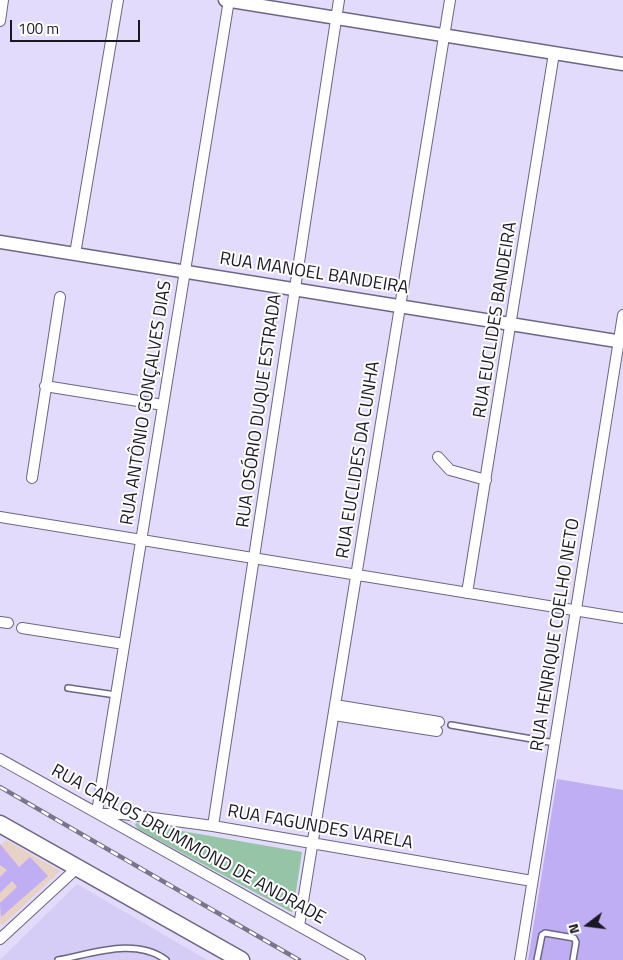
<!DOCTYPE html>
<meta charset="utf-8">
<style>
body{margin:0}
#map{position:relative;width:623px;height:960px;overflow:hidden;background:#e2dbfc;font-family:"Titillium Web",sans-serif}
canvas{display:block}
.north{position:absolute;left:563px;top:900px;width:50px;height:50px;-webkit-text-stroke:4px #fff;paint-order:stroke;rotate:255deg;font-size:14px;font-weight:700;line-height:20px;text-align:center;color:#1a1823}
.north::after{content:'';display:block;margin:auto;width:18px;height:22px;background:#1a1823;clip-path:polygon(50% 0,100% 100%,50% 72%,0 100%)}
.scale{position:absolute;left:10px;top:20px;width:130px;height:22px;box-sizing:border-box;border:2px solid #1a1823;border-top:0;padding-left:6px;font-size:15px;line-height:18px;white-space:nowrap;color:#1a1823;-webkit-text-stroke:4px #fff;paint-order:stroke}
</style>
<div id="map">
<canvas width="623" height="960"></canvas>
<div class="north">N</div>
<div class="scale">100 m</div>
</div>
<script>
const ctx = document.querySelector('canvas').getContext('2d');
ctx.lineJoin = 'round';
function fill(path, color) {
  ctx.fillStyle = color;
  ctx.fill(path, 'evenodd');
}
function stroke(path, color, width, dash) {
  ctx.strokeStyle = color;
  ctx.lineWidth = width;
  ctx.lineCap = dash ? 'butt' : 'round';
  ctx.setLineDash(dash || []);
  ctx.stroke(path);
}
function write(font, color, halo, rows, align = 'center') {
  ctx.font = font + ' "Titillium Web",sans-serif';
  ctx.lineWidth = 4;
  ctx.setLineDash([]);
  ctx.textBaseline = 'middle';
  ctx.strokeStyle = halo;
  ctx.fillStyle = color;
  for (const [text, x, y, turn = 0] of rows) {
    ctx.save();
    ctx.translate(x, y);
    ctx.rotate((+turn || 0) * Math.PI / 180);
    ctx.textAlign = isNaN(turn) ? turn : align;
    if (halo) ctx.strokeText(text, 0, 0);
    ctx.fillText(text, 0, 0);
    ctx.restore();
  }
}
fill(new Path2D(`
 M 77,884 L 207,960 L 0,960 Z`), '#d5cdf5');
fill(new Path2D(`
 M 6,840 L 60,871 L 3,925 L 0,924 L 0,846 Z`), '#e8d2c5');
fill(new Path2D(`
 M 136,823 L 302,852 L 293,911 L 291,912 L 138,829 L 135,825 Z`), '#96c4a7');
fill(new Path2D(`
 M 557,779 L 623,790 L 623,960 L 528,960 Z
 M 0,844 L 19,867 L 30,857 L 48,876 L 1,917 L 0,903 L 17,887 L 12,881 L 0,893 L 0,877 L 7,870 L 0,865 Z`), '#c0aef4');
const service = new Path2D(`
 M 68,688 L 116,695
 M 451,725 L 555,743
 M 58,960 C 92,954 135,937 166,960
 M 537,960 L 542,935 L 545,933 L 574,938 L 576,942 L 573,960`);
const minor = new Path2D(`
 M 0,21 L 3,0
 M 75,254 L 118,0
 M 45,386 L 163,405
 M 438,457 L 450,470 L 486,480
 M 32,478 L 60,297
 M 0,517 L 623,618
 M 467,593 L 554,53
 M 0,622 L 8,623
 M 22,628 L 124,644
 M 335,705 L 439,722
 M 334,715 L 437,731
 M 0,759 L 360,960
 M 97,812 L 229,0
 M 101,814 L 123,814 L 213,826 L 532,881
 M 213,826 L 339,0
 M 299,926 L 450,0
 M 0,939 L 78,867
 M 520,960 L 623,315`);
const tertiary = new Path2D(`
 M 225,0 L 623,64
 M 0,242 L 623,342`);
const primary = new Path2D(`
 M 0,824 L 241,960`);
stroke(service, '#6c6683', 8);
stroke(minor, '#6c6683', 12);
stroke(tertiary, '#6c6683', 15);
stroke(primary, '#6c6683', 19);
stroke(service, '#fff', 5);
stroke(minor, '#fff', 10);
stroke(tertiary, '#fff', 12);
stroke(primary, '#fff', 16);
const rail = new Path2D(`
 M 0,787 L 299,960`);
stroke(rail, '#7a758b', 4.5);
stroke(rail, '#fff', 2.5, [8]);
write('18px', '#1a1823', '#fff', [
 ["RUA MANOEL BANDEIRA",314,274,9],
 ["RUA EUCLIDES BANDEIRA",496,320,-81],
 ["RUA ANTÔNIO GONÇALVES DIAS",147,403,-81],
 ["RUA OSÓRIO DUQUE ESTRADA",260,411,-82],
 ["RUA EUCLIDES DA CUNHA",359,460,-81],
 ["RUA HENRIQUE COELHO NETO",556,635,-81],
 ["RUA FAGUNDES VARELA",320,828,10],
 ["RUA CARLOS DRUMMOND DE ANDRADE",188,845,29]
]);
</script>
